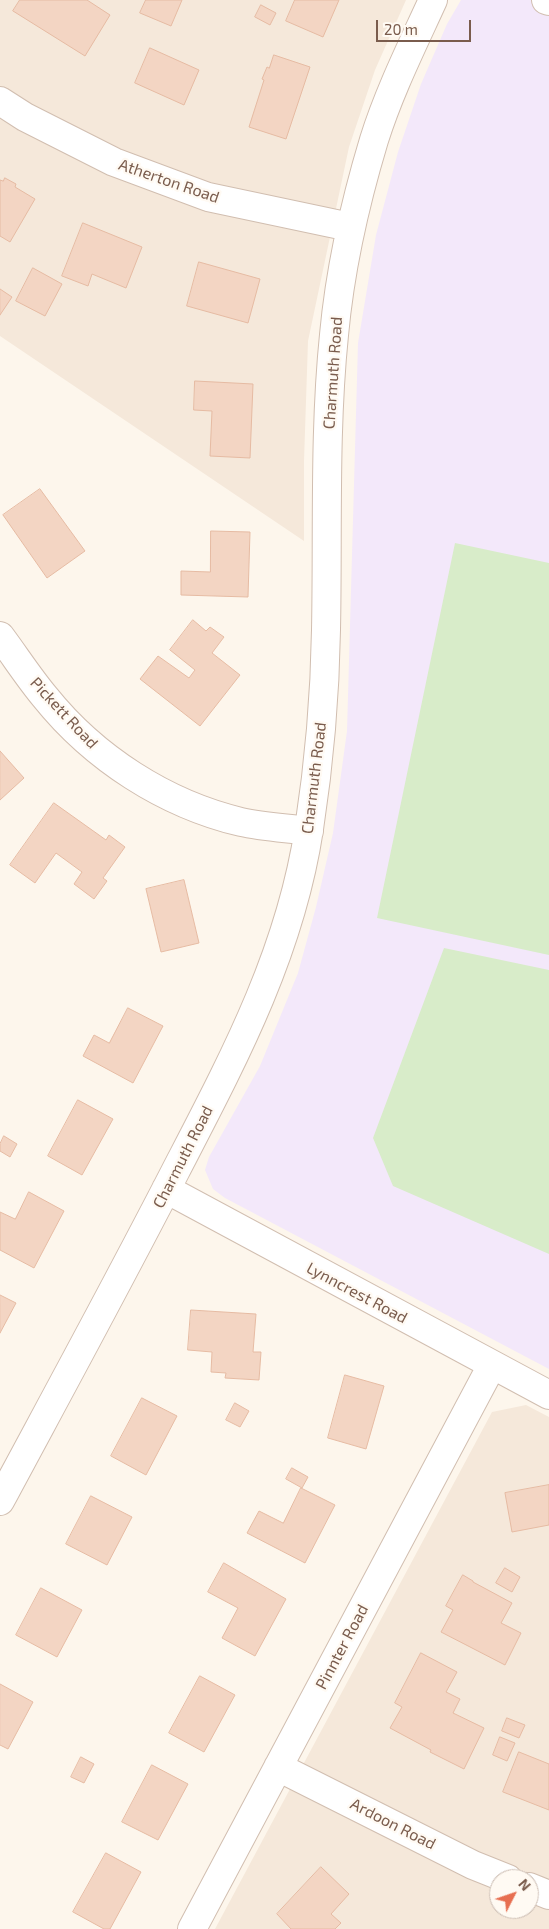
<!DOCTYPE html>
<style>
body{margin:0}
#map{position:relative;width:549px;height:1929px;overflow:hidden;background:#fdf6ec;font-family:"Exo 2",sans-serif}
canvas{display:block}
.north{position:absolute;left:489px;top:1869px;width:50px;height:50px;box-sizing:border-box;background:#fffaf3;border:1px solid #cabbb1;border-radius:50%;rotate:49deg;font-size:14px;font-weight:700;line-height:20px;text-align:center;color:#7a5c4d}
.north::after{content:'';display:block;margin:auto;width:18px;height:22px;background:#e76f51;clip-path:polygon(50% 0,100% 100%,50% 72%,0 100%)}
.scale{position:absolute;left:376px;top:20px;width:95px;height:22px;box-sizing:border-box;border:2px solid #7a5c4d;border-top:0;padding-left:6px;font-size:15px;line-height:18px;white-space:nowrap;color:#7a5c4d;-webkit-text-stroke:4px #fffaf3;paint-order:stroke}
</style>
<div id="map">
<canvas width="549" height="1929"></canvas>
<div class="north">N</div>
<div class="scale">20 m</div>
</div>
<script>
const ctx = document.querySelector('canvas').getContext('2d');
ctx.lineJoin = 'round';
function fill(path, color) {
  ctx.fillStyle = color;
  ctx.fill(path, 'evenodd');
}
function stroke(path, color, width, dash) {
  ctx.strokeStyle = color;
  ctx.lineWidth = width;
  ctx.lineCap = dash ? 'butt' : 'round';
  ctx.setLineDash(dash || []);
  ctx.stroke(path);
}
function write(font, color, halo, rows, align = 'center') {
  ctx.font = font + ' "Exo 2",sans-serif';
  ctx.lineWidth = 4.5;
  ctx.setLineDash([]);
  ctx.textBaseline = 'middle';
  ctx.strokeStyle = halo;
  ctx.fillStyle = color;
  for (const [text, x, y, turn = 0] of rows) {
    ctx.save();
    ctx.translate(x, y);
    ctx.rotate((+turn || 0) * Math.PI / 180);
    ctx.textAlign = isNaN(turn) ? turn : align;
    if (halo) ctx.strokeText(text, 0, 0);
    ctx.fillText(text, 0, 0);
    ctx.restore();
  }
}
fill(new Path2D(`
 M 0,0 L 406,0 L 375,70 L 349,147 L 308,341 L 304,461 L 304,541 L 0,336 Z
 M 526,1405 L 549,1417 L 549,1929 L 215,1929 L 492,1412 ZM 499,1879 L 529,1879 L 529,1909 L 499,1909 Z`), '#f5e8da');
fill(new Path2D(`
 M 461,0 L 549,0 L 549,1369 L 225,1198 L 213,1189 L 205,1170 L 209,1157 L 260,1066 L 298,973 L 316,907 L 333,833 L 347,731 L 358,343 L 376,235 L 398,152 L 421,84 L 447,24 Z`), '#f3e8fa');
fill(new Path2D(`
 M 455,543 L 549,563 L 549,955 L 377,918 Z
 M 444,948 L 549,970 L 549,1254 L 393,1186 L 373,1138 Z`), '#d8ecc9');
const building = new Path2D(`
 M 20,0 L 87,0 L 110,15 L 85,56 L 13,11 Z
 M 146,0 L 182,0 L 171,26 L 140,13 Z
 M 295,0 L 339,0 L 323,37 L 286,21 Z
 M 261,5 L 276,13 L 270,25 L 255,17 Z
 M 150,48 L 199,70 L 184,105 L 135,83 Z
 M 274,55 L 310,67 L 286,139 L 249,127 L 264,80 L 262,79 L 267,67 L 269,68 Z
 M 5,178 L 16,184 L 15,187 L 35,199 L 10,242 L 0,236 L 0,180 L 3,181 Z
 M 83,223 L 142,247 L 126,288 L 92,274 L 88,286 L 62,276 Z
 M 199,262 L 260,279 L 248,323 L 187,306 Z
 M 33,268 L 62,284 L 45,316 L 16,301 Z
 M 0,289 L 12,297 L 0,315 Z
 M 195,381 L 253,384 L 250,458 L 210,456 L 212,411 L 194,410 Z
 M 40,489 L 85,551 L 47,578 L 3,515 Z
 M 211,531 L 250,532 L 248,597 L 181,595 L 181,571 L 210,572 Z
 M 193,620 L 206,631 L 210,627 L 224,637 L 212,653 L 240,675 L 200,726 L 140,679 L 158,656 L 189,678 L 195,670 L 170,650 Z
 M 0,751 L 24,778 L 0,800 Z
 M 54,803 L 106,840 L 109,835 L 125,847 L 103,878 L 107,881 L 94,899 L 74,884 L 82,872 L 56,853 L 35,883 L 10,865 Z
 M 184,880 L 199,943 L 161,952 L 146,889 Z
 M 128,1008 L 163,1026 L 133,1083 L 83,1056 L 94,1035 L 109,1043 Z
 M 78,1100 L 113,1119 L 82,1175 L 48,1156 Z
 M 4,1136 L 17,1144 L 10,1157 L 0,1151 L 0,1144 Z
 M 29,1192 L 64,1211 L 34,1268 L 0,1250 L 0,1212 L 15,1219 Z
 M 0,1295 L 16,1303 L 0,1333 Z
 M 191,1310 L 256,1314 L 253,1352 L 261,1352 L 259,1380 L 225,1378 L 226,1373 L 211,1372 L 212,1352 L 188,1350 Z
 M 345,1375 L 384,1386 L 366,1449 L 328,1438 Z
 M 142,1398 L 177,1416 L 146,1475 L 111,1456 Z
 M 235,1403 L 249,1411 L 240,1427 L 226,1420 Z
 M 292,1468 L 308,1477 L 302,1488 L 286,1479 Z
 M 549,1485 L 549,1525 L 512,1532 L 505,1493 Z
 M 301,1488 L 335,1505 L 305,1563 L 247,1533 L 259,1511 L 283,1523 Z
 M 91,1496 L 132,1517 L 107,1565 L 66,1544 Z
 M 224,1563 L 286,1599 L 255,1656 L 222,1638 L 238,1608 L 208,1592 Z
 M 505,1568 L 520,1577 L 512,1592 L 496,1583 Z
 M 463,1575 L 473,1581 L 473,1582 L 512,1603 L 501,1623 L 521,1633 L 505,1665 L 441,1632 L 453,1610 L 446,1606 Z
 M 41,1588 L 82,1610 L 57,1657 L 16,1635 Z
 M 421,1653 L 457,1672 L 446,1692 L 460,1699 L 453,1713 L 484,1728 L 464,1769 L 430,1752 L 431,1750 L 390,1728 L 402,1707 L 395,1703 Z
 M 200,1676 L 235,1695 L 204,1752 L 169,1733 Z
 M 0,1684 L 33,1702 L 8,1749 L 0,1745 Z
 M 507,1718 L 525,1725 L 519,1738 L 502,1731 Z
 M 500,1737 L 515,1743 L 507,1761 L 493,1755 Z
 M 519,1752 L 549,1764 L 549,1810 L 503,1792 Z
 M 81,1757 L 94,1764 L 84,1783 L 71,1777 Z
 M 152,1765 L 188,1784 L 158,1840 L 122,1822 Z
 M 106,1853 L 141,1872 L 110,1929 L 104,1929 L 73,1912 Z
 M 321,1867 L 349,1894 L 331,1914 L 341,1923 L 335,1929 L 291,1929 L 277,1914 Z`);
fill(building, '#f3d5c3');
stroke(building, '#e6bba3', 1);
const minor = new Path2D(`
 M 546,0 L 549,1
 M 0,101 L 25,117 L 114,162 L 208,197 L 350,227
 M 0,636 C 15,656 29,678 45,697 C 94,758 165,804 241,822 C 263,827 287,828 309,831
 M 166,1189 L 549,1395
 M 0,1501 C 59,1391 119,1281 176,1170 C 233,1060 290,954 309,829 C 319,764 325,696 326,630 C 328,532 324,433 334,335 C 340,269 355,203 374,140 C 389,92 412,46 433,0
 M 278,1767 L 473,1865 L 508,1879
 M 529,1887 L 549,1895
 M 192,1929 L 492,1365`);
stroke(minor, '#d1beb0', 30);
stroke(minor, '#fff', 28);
write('16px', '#7a5c4d', '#fffaf3', [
 ["Atherton Road",169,181,19],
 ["Charmuth Road",333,373,-86],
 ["Pickett Road",64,713,47],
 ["Charmuth Road",314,778,-83],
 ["Charmuth Road",183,1157,-63],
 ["Lynncrest Road",357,1293,28],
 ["Pinnter Road",342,1647,-62],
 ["Ardoon Road",393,1824,27]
]);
</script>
